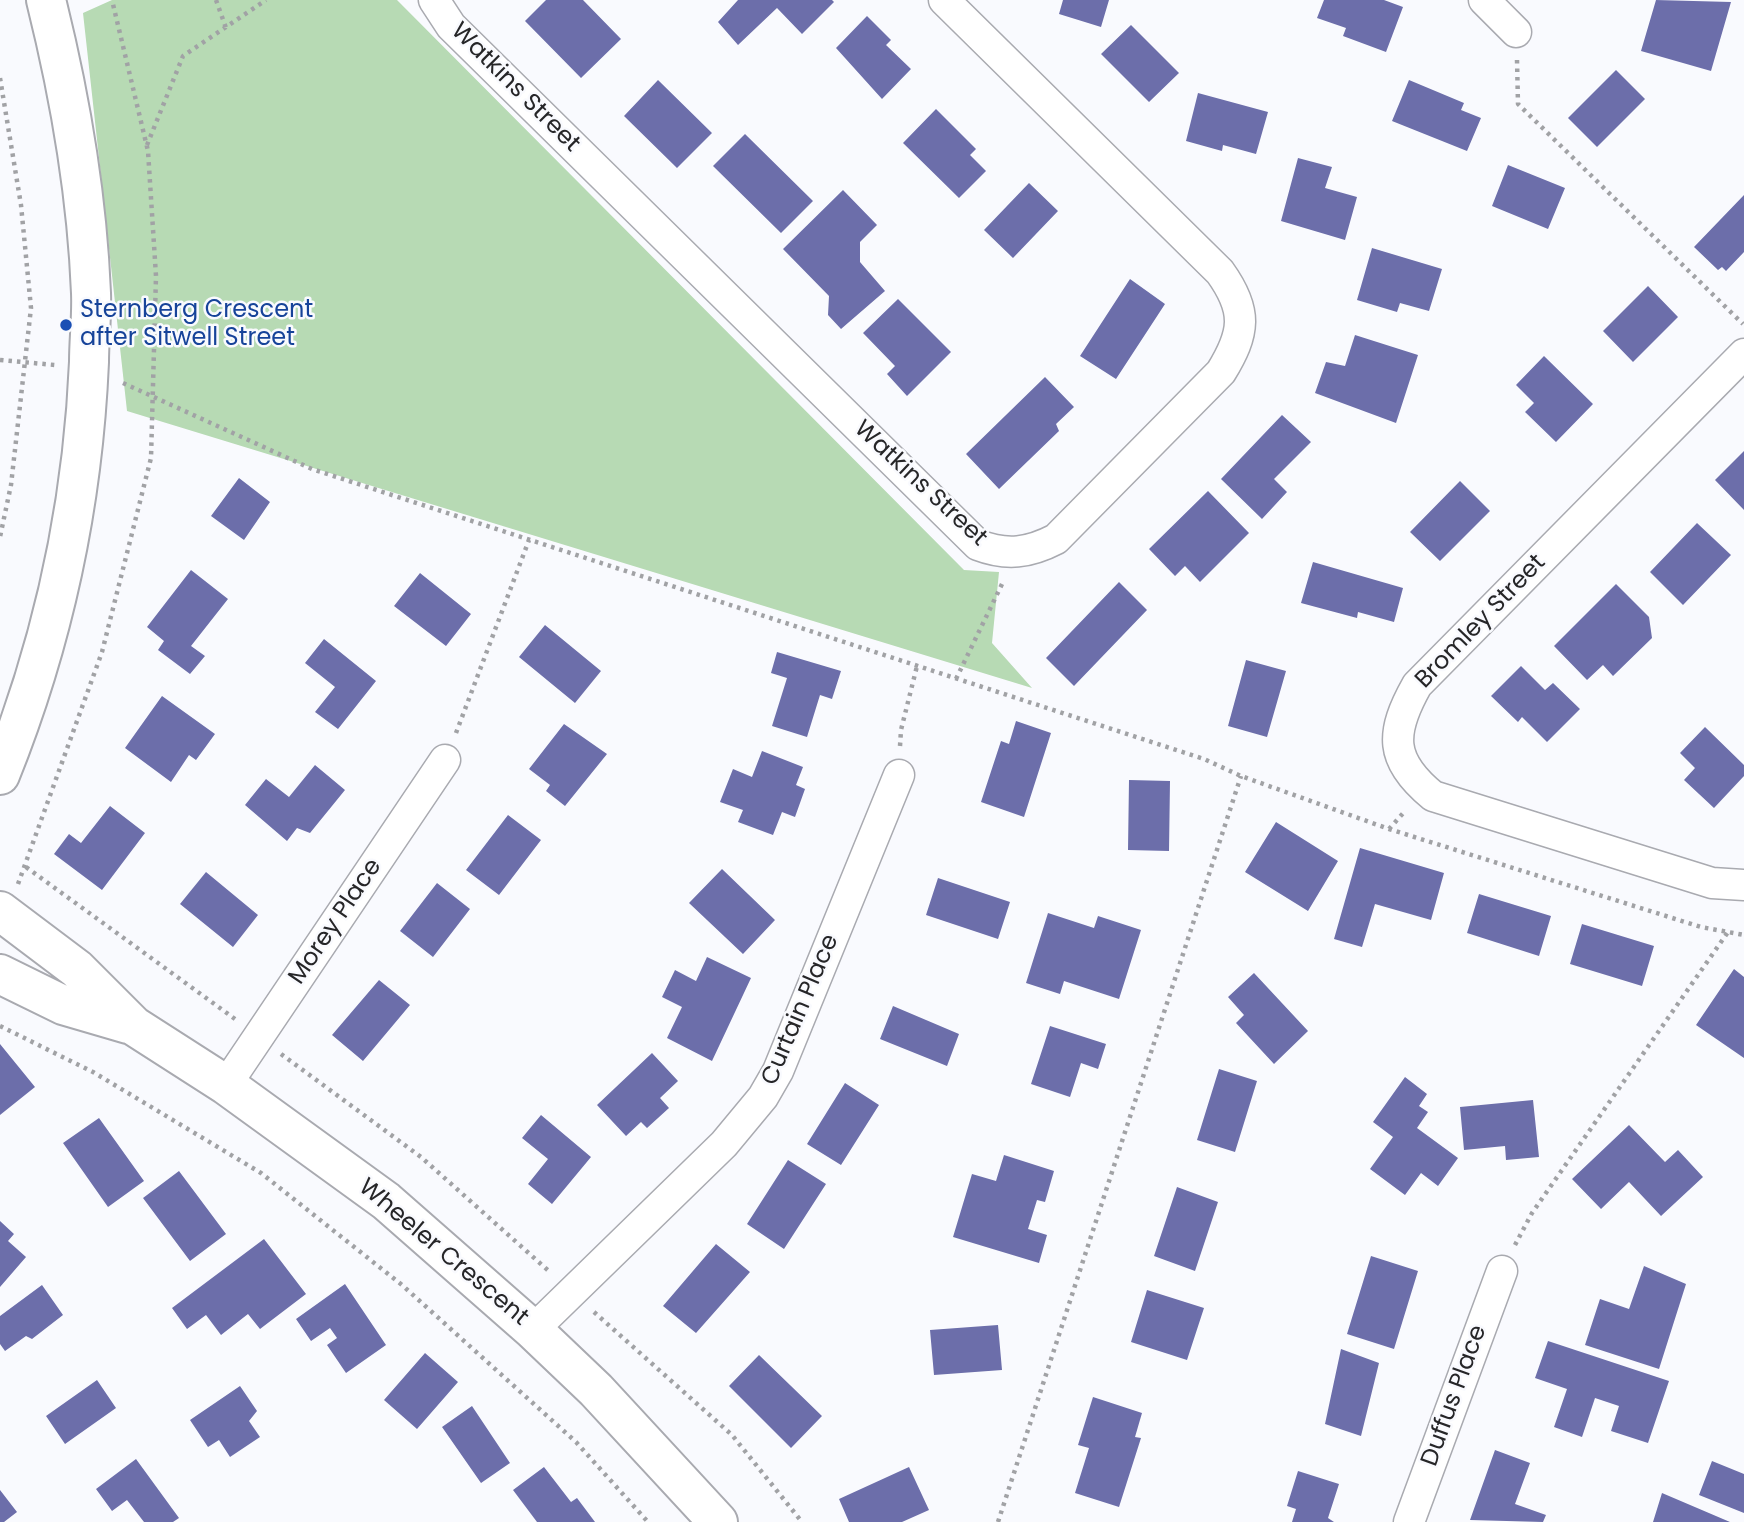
<!DOCTYPE html>
<style>
body{margin:0}
canvas{display:block;background:#f9fafe}
</style>
<canvas width="1744" height="1522"></canvas>
<script>
const ctx = document.querySelector('canvas').getContext('2d');
ctx.lineJoin = 'round';
function fill(path, color) {
  ctx.fillStyle = color;
  ctx.fill(path, 'evenodd');
}
function stroke(path, color, width, dash) {
  ctx.strokeStyle = color;
  ctx.lineWidth = width;
  ctx.lineCap = dash ? 'butt' : 'round';
  ctx.setLineDash(dash || []);
  ctx.stroke(path);
}
function write(font, color, halo, rows, align = 'center') {
  ctx.font = font + ' Poppins,sans-serif';
  ctx.lineWidth = 5;
  ctx.setLineDash([]);
  ctx.textBaseline = 'middle';
  ctx.strokeStyle = halo;
  ctx.fillStyle = color;
  for (const [text, x, y, turn = 0] of rows) {
    ctx.save();
    ctx.translate(x, y);
    ctx.rotate((+turn || 0) * Math.PI / 180);
    ctx.textAlign = isNaN(turn) ? turn : align;
    if (halo) ctx.strokeText(text, 0, 0);
    ctx.fillText(text, 0, 0);
    ctx.restore();
  }
}
fill(new Path2D(`
 M 112,0 L 397,0 L 964,570 L 999,572 L 992,643 L 1032,688 L 127,411 L 83,13 Z`), '#b7dab4');
fill(new Path2D(`
 M 546,0 L 583,0 L 621,39 L 581,78 L 525,21 Z
 M 738,0 L 832,0 L 834,2 L 802,34 L 777,8 L 738,45 L 718,22 Z
 M 1063,0 L 1109,0 L 1101,27 L 1059,14 Z
 M 1324,0 L 1384,0 L 1403,7 L 1386,52 L 1343,36 L 1346,28 L 1317,18 Z
 M 1656,0 L 1731,2 L 1711,71 L 1641,51 Z
 M 867,16 L 891,40 L 886,45 L 911,69 L 882,99 L 836,48 Z
 M 1131,25 L 1179,73 L 1149,102 L 1101,54 Z
 M 1616,70 L 1645,99 L 1597,147 L 1568,118 Z
 M 658,80 L 712,133 L 677,168 L 624,116 Z
 M 1409,80 L 1464,103 L 1461,110 L 1481,118 L 1467,151 L 1392,121 Z
 M 1198,93 L 1268,112 L 1256,154 L 1223,145 L 1222,151 L 1186,141 Z
 M 936,109 L 976,149 L 970,155 L 986,171 L 959,198 L 903,143 Z
 M 745,134 L 813,201 L 781,233 L 713,166 Z
 M 1298,158 L 1332,167 L 1325,188 L 1357,197 L 1345,240 L 1281,221 Z
 M 1508,165 L 1565,188 L 1548,229 L 1492,206 Z
 M 1029,183 L 1058,211 L 1013,258 L 984,230 Z
 M 843,190 L 877,225 L 860,242 L 860,262 L 885,291 L 841,329 L 828,315 L 829,296 L 783,249 Z
 M 1744,195 L 1744,252 L 1726,271 L 1722,267 L 1718,270 L 1694,247 Z
 M 1372,248 L 1442,269 L 1429,311 L 1400,303 L 1397,312 L 1357,300 Z
 M 1130,279 L 1165,304 L 1116,379 L 1080,356 Z
 M 1648,286 L 1678,317 L 1633,362 L 1603,331 Z
 M 898,299 L 951,352 L 907,396 L 887,374 L 895,366 L 863,333 Z
 M 1355,335 L 1418,355 L 1396,423 L 1315,393 L 1326,362 L 1345,366 Z
 M 1544,356 L 1593,404 L 1556,442 L 1525,412 L 1534,403 L 1516,385 Z
 M 1045,377 L 1074,407 L 1056,424 L 1059,431 L 999,489 L 966,454 Z
 M 1282,415 L 1311,442 L 1274,479 L 1287,492 L 1262,519 L 1221,479 Z
 M 1744,451 L 1744,510 L 1715,480 Z
 M 239,478 L 270,502 L 244,540 L 211,516 Z
 M 1460,481 L 1490,511 L 1440,561 L 1410,532 Z
 M 1208,491 L 1249,533 L 1200,582 L 1185,566 L 1175,576 L 1149,549 Z
 M 1697,523 L 1731,555 L 1683,605 L 1650,572 Z
 M 1313,562 L 1403,588 L 1394,622 L 1358,612 L 1357,618 L 1301,603 Z
 M 191,570 L 228,599 L 191,646 L 205,656 L 190,674 L 158,650 L 164,641 L 147,627 Z
 M 420,573 L 471,614 L 446,646 L 394,606 Z
 M 1119,582 L 1147,610 L 1074,686 L 1046,658 Z
 M 1616,584 L 1649,617 L 1652,638 L 1613,676 L 1603,665 L 1587,680 L 1554,646 Z
 M 545,625 L 601,671 L 575,703 L 519,657 Z
 M 324,639 L 376,681 L 338,729 L 315,712 L 335,687 L 305,663 Z
 M 777,652 L 841,671 L 832,699 L 820,695 L 807,737 L 772,726 L 787,678 L 771,673 Z
 M 1246,660 L 1286,671 L 1267,737 L 1228,726 Z
 M 1521,666 L 1545,690 L 1553,683 L 1580,709 L 1547,742 L 1522,717 L 1518,722 L 1491,696 Z
 M 162,696 L 215,734 L 196,760 L 189,755 L 171,782 L 125,748 Z
 M 1016,721 L 1051,733 L 1024,817 L 981,802 L 1001,741 L 1009,744 Z
 M 564,724 L 607,754 L 565,806 L 546,791 L 550,785 L 529,769 Z
 M 1705,727 L 1744,765 L 1744,776 L 1714,808 L 1684,780 L 1695,768 L 1680,753 Z
 M 762,751 L 803,767 L 796,785 L 805,789 L 795,817 L 782,812 L 773,835 L 738,822 L 743,810 L 720,802 L 733,769 L 752,777 Z
 M 315,765 L 345,790 L 310,833 L 297,828 L 287,841 L 245,805 L 266,779 L 289,797 Z
 M 1129,780 L 1170,781 L 1169,851 L 1128,850 Z
 M 110,806 L 145,833 L 102,890 L 54,854 L 69,834 L 81,843 Z
 M 508,815 L 541,840 L 499,895 L 466,870 Z
 M 1276,822 L 1338,861 L 1308,911 L 1245,872 Z
 M 1360,848 L 1444,873 L 1431,920 L 1375,904 L 1362,947 L 1334,939 Z
 M 722,869 L 775,920 L 743,954 L 689,903 Z
 M 206,872 L 258,915 L 233,947 L 180,904 Z
 M 938,878 L 1010,902 L 998,939 L 926,915 Z
 M 437,883 L 470,909 L 433,957 L 400,931 Z
 M 1479,894 L 1551,916 L 1539,956 L 1467,933 Z
 M 1048,913 L 1094,928 L 1098,916 L 1141,930 L 1119,999 L 1064,981 L 1060,994 L 1026,983 Z
 M 1582,924 L 1654,946 L 1642,986 L 1570,964 Z
 M 707,957 L 751,978 L 712,1061 L 667,1038 L 682,1007 L 662,997 L 675,970 L 696,981 Z
 M 1734,969 L 1744,977 L 1744,1058 L 1696,1025 Z
 M 1254,973 L 1308,1031 L 1274,1064 L 1236,1023 L 1244,1015 L 1228,997 Z
 M 379,980 L 410,1005 L 363,1061 L 332,1035 Z
 M 893,1006 L 959,1034 L 947,1066 L 880,1039 Z
 M 1050,1026 L 1106,1044 L 1098,1069 L 1081,1063 L 1070,1097 L 1031,1084 Z
 M 0,1044 L 35,1087 L 0,1115 Z
 M 652,1053 L 678,1081 L 660,1098 L 669,1108 L 647,1128 L 641,1122 L 626,1136 L 597,1105 Z
 M 1219,1069 L 1257,1081 L 1235,1152 L 1197,1140 Z
 M 1405,1077 L 1427,1094 L 1419,1106 L 1428,1112 L 1417,1128 L 1458,1158 L 1438,1186 L 1421,1173 L 1405,1195 L 1370,1169 L 1393,1137 L 1373,1122 Z
 M 845,1083 L 879,1105 L 841,1165 L 807,1144 Z
 M 1533,1100 L 1539,1157 L 1506,1160 L 1505,1146 L 1464,1150 L 1460,1107 Z
 M 541,1115 L 591,1157 L 552,1204 L 528,1184 L 548,1159 L 522,1138 Z
 M 99,1118 L 144,1181 L 108,1207 L 63,1143 Z
 M 1629,1125 L 1665,1162 L 1678,1150 L 1703,1177 L 1661,1216 L 1629,1182 L 1601,1209 L 1572,1179 Z
 M 1004,1155 L 1054,1171 L 1045,1202 L 1037,1200 L 1028,1229 L 1047,1235 L 1039,1263 L 953,1237 L 972,1174 L 996,1181 Z
 M 788,1160 L 826,1184 L 784,1249 L 747,1224 Z
 M 179,1171 L 226,1234 L 190,1261 L 143,1198 Z
 M 1177,1187 L 1218,1202 L 1195,1271 L 1154,1256 Z
 M 0,1221 L 14,1234 L 8,1241 L 26,1257 L 0,1287 Z
 M 264,1239 L 306,1294 L 260,1329 L 248,1314 L 221,1335 L 206,1315 L 187,1329 L 172,1308 Z
 M 716,1244 L 750,1272 L 696,1333 L 663,1306 Z
 M 1371,1256 L 1418,1271 L 1394,1349 L 1347,1334 Z
 M 1644,1266 L 1686,1284 L 1659,1369 L 1585,1345 L 1600,1299 L 1629,1309 Z
 M 345,1284 L 386,1345 L 346,1373 L 327,1345 L 337,1338 L 330,1328 L 311,1341 L 296,1319 Z
 M 42,1285 L 63,1315 L 32,1339 L 26,1336 L 5,1351 L 0,1344 L 0,1316 Z
 M 1147,1290 L 1204,1308 L 1187,1360 L 1131,1342 Z
 M 998,1325 L 1002,1370 L 934,1375 L 930,1330 Z
 M 1548,1341 L 1669,1381 L 1648,1443 L 1611,1431 L 1619,1406 L 1595,1398 L 1582,1437 L 1554,1427 L 1567,1389 L 1535,1378 Z
 M 1341,1349 L 1379,1363 L 1361,1436 L 1325,1424 Z
 M 425,1353 L 458,1382 L 417,1429 L 384,1400 Z
 M 759,1355 L 822,1416 L 791,1448 L 729,1386 Z
 M 97,1380 L 116,1408 L 65,1444 L 46,1416 Z
 M 240,1386 L 257,1411 L 249,1421 L 260,1437 L 230,1457 L 219,1440 L 208,1447 L 190,1420 Z
 M 1093,1397 L 1142,1413 L 1135,1437 L 1141,1438 L 1119,1507 L 1075,1493 L 1089,1448 L 1078,1445 Z
 M 472,1406 L 510,1463 L 481,1483 L 442,1427 Z
 M 1495,1450 L 1530,1463 L 1515,1504 L 1546,1515 L 1543,1522 L 1470,1520 Z
 M 136,1459 L 179,1518 L 173,1522 L 144,1522 L 127,1500 L 112,1511 L 96,1489 Z
 M 1712,1461 L 1744,1474 L 1744,1513 L 1699,1495 Z
 M 544,1467 L 571,1502 L 577,1498 L 595,1522 L 537,1522 L 513,1490 Z
 M 909,1467 L 929,1510 L 902,1522 L 849,1522 L 839,1499 Z
 M 1298,1471 L 1339,1484 L 1328,1518 L 1334,1522 L 1292,1522 L 1296,1509 L 1287,1506 Z
 M 0,1490 L 17,1512 L 4,1522 L 0,1522 Z
 M 1662,1493 L 1730,1522 L 1653,1522 Z`), '#6c6eaa');
const street = new Path2D(`
 M 434,0 L 451,26 L 978,545 C 1007,556 1029,553 1056,539 L 1221,372 C 1245,333 1248,311 1220,272 L 944,0
 M 1484,0 L 1516,32
 M 1744,354 L 1417,685 C 1390,733 1389,760 1433,796 L 1712,883 L 1744,885
 M 226,1085 L 445,760
 M 533,1330 L 724,1144 L 763,1097 L 778,1071 L 899,775
 M 1409,1522 L 1502,1271`);
const secondary = new Path2D(`
 M 0,775 C 53,643 83,504 89,362 C 89,339 92,316 91,293 C 87,193 70,96 46,0
 M 0,911 L 77,969 L 134,1026 L 226,1085 L 386,1201 L 533,1330 L 596,1390 L 718,1522
 M 0,974 L 63,1005 L 128,1024`);
stroke(street, '#a9aab0', 33);
stroke(secondary, '#a9aab0', 42);
stroke(new Path2D(`
 M 216,0 L 226,28
 M 1517,60 L 1518,104 L 1743,324
 M 0,78 L 21,205 L 31,308 L 11,485 L 0,537
 M 147,145 L 183,56 L 266,0
 M 0,360 L 55,365
 M 123,383 L 312,469 L 1204,759 L 1241,776 L 1389,829 L 1701,927 L 1744,935
 M 956,679 L 1003,582
 M 456,733 L 529,540
 M 900,746 L 901,730 L 917,666
 M 1389,829 L 1405,811
 M 26,867 L 235,1019
 M 18,884 L 102,652 L 151,458 L 156,276 L 148,151 L 112,0
 M 0,1026 L 93,1072 L 261,1173 L 402,1285 L 576,1442 L 648,1522
 M 281,1054 L 421,1157 L 551,1273
 M 1515,1245 L 1532,1213 L 1728,932
 M 594,1312 L 732,1435 L 802,1522
 M 998,1522 L 1241,776`), '#a1a2a5', 4.5, [3.5, 5]);
stroke(street, '#fff', 30);
stroke(secondary, '#fff', 38);
for (const [x, y, r, color] of [
 [66,325,7,"#1a4fb4"]
]) {
  const dot = new Path2D();
  dot.arc(x, y, r, 0, 2 * Math.PI);
  ctx.fillStyle = color;
  ctx.fill(dot);
  stroke(dot, '#f9fafe', 2.5);
}
write('24px', '#262628', '#f9fafe', [
 ["Watkins Street",515,88,45],
 ["Watkins Street",920,484,43],
 ["Bromley Street",1481,622,-46],
 ["Morey Place",336,922,-56],
 ["Curtain Place",801,1010,-67],
 ["Wheeler Crescent",443,1253,40],
 ["Duffus Place",1455,1396,-70]
]);
write('24px', '#164399', '#f9fafe', [
 ["Sternberg Crescent",80,311],
 ["after Sitwell Street",80,339]
], 'left');
</script>
